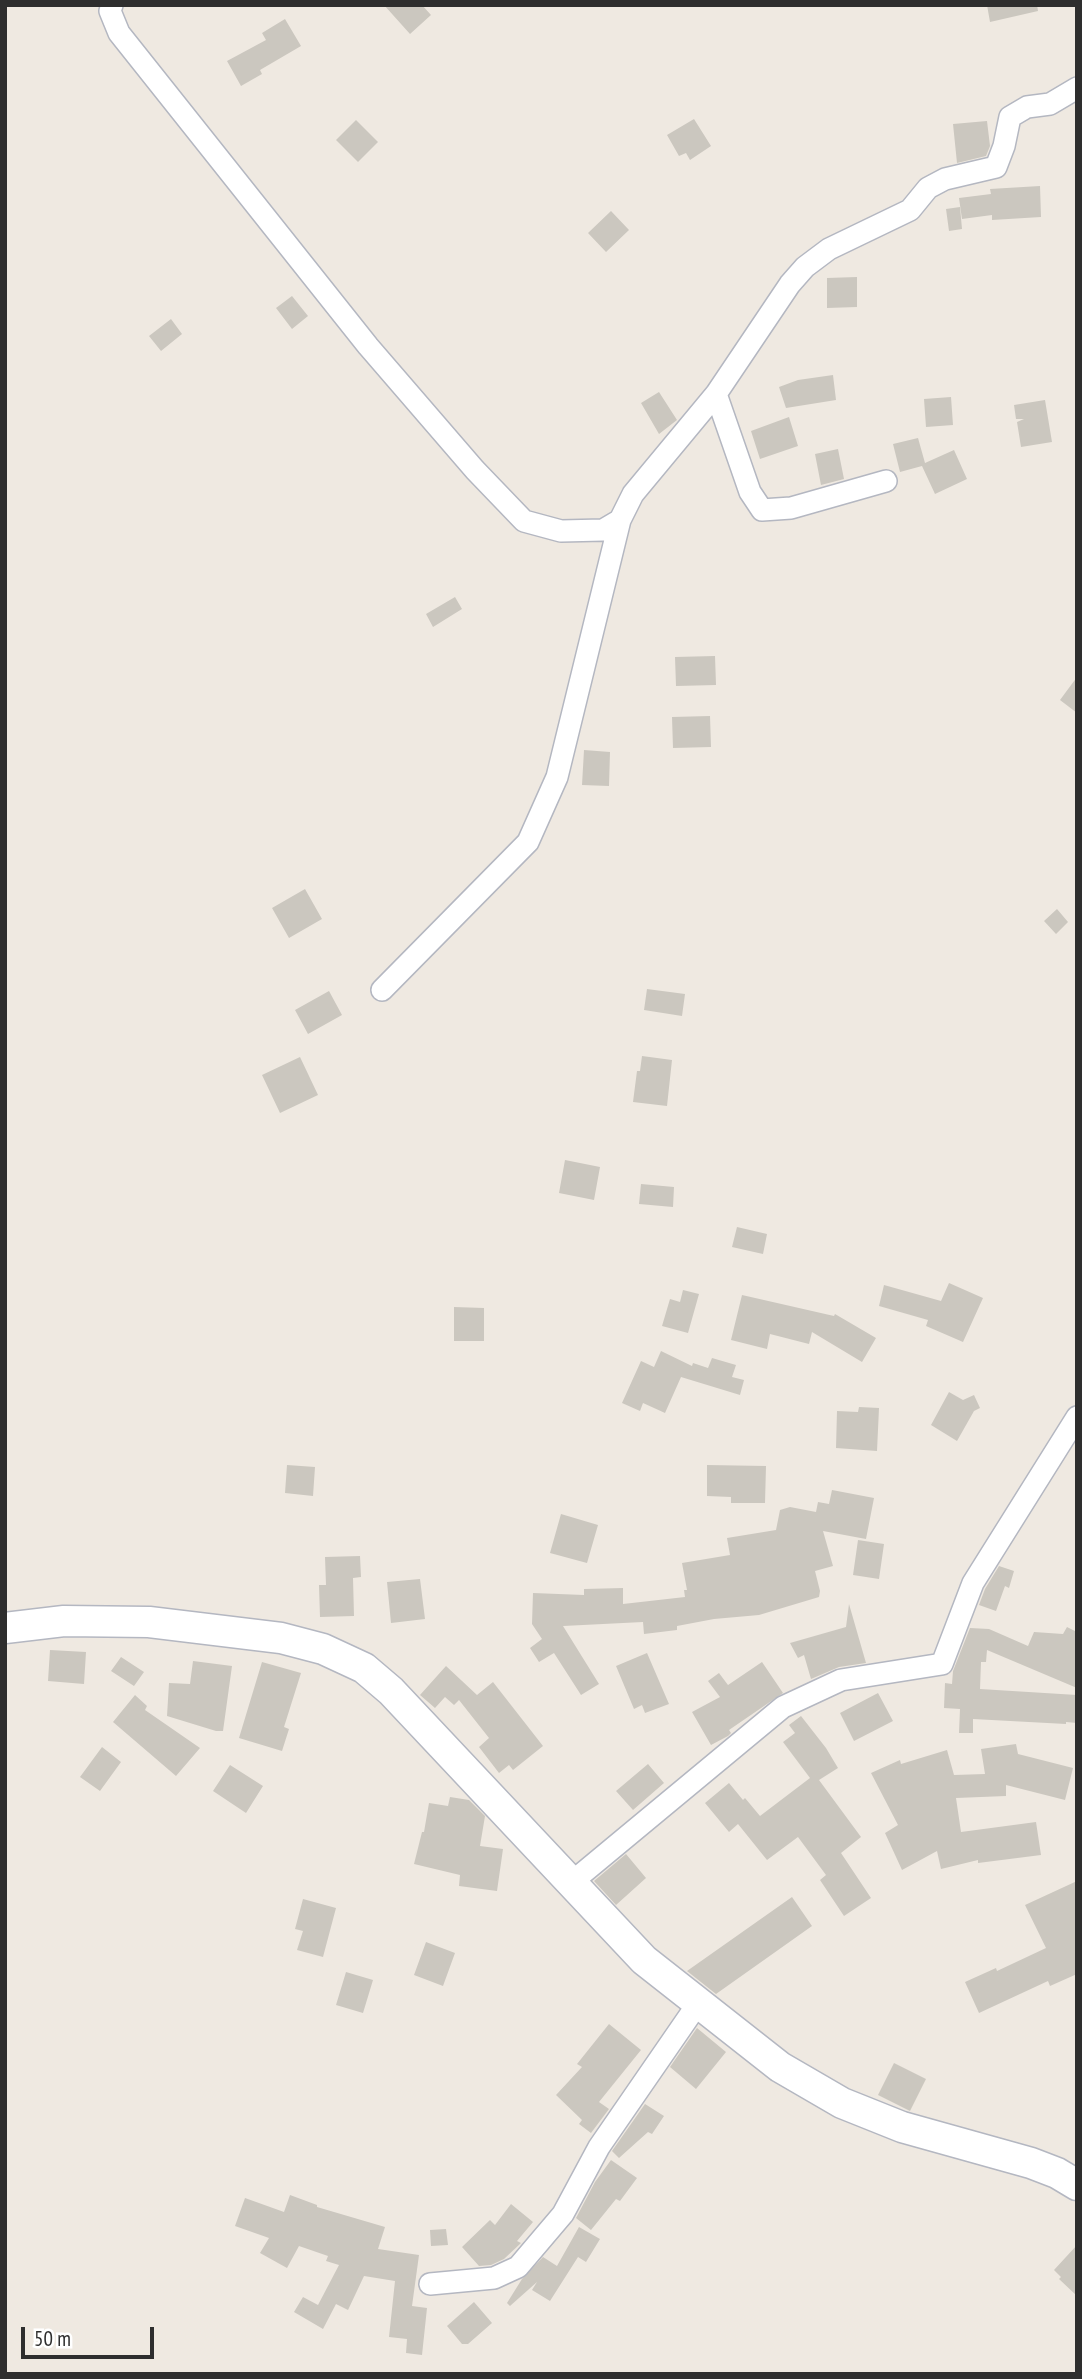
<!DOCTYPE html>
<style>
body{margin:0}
#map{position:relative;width:1082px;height:2379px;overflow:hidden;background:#efe9e1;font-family:"PT Sans Narrow",sans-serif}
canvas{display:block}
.frame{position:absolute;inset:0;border:7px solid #2e2e2e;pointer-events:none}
.scale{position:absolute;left:21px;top:2327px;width:133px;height:32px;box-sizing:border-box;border:4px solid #2e2e2e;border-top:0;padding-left:9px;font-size:21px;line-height:24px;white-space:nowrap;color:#2e2e2e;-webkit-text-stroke:5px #fff;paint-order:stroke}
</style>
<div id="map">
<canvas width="1082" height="2379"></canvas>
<div class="frame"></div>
<div class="scale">50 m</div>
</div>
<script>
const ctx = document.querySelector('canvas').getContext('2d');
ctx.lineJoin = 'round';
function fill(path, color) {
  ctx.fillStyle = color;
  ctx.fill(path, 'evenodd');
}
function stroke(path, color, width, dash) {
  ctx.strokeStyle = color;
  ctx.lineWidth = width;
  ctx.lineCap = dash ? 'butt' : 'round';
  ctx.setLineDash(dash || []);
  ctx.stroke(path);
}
fill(new Path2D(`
 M 384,5 L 422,5 L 431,15 L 410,34 Z
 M 987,5 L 1037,5 L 1038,11 L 990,22 Z
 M 285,19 L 301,46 L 260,70 L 262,74 L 241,86 L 227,61 L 266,40 L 262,33 Z
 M 694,119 L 711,146 L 690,160 L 686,153 L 679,156 L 667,135 Z
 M 356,120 L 378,142 L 358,162 L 336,140 Z
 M 987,121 L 990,146 L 986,156 L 957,163 L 953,124 Z
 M 1040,186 L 1041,217 L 992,220 L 992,215 L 962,219 L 959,198 L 991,194 L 990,189 Z
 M 960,207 L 962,229 L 949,231 L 946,209 Z
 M 611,211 L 629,230 L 606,252 L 588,233 Z
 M 857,277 L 857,307 L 827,308 L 827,278 Z
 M 292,296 L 308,316 L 292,329 L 276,308 Z
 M 171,319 L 182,334 L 161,351 L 149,336 Z
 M 833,375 L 836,400 L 786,408 L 779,387 L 798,380 Z
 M 659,392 L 677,420 L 659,434 L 641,403 Z
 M 951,397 L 953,425 L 926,427 L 924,399 Z
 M 1045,400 L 1052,442 L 1021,447 L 1017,422 L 1024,419 L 1016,419 L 1014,405 Z
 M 789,417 L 798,446 L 760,459 L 751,431 Z
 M 918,438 L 925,463 L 954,450 L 967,479 L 935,494 L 922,466 L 900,472 L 893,444 Z
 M 838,449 L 844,479 L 821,485 L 815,454 Z
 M 455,597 L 462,609 L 433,627 L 426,614 Z
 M 715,656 L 716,685 L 676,686 L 675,657 Z
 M 1077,677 L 1077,713 L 1060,700 Z
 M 710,716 L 711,747 L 673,748 L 672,717 Z
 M 584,750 L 610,752 L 609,786 L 582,785 Z
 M 305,889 L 322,919 L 289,938 L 272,908 Z
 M 1057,909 L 1068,922 L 1056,934 L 1044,921 Z
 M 647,989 L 685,994 L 682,1016 L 644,1010 Z
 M 329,991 L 342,1015 L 308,1034 L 295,1010 Z
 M 642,1056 L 672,1060 L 667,1106 L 633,1102 L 637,1071 L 640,1071 Z
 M 300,1057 L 318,1095 L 280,1113 L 262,1075 Z
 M 565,1160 L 600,1167 L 594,1200 L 559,1193 Z
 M 641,1184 L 674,1187 L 673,1207 L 639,1204 Z
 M 737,1227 L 767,1234 L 763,1254 L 732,1247 Z
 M 949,1283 L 983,1298 L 963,1342 L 926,1326 L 928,1320 L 879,1306 L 884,1285 L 941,1301 Z
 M 683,1290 L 699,1294 L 688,1333 L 662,1326 L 670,1299 L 680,1302 Z
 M 742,1295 L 834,1316 L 835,1314 L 876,1338 L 862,1362 L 812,1332 L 809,1344 L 770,1334 L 767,1349 L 731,1340 Z
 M 454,1307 L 484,1308 L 484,1341 L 454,1341 Z
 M 661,1351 L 692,1366 L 693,1363 L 708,1368 L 712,1358 L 736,1365 L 732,1377 L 744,1380 L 740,1395 L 681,1377 L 665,1413 L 643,1403 L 640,1411 L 622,1403 L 641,1361 L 654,1367 Z
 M 949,1392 L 963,1400 L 974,1395 L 980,1408 L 974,1411 L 957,1441 L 931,1425 Z
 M 859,1407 L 879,1408 L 877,1451 L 836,1448 L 837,1411 L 858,1412 Z
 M 287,1465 L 315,1467 L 313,1496 L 285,1493 Z
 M 707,1465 L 766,1466 L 765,1503 L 731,1503 L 731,1497 L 707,1496 Z
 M 832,1490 L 874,1498 L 866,1539 L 823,1531 L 833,1566 L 815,1571 L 820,1591 L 819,1597 L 759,1615 L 714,1619 L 677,1626 L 677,1630 L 644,1634 L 643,1622 L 563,1626 L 599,1684 L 581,1695 L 554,1653 L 539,1662 L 530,1648 L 542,1639 L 532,1624 L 533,1593 L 584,1595 L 584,1589 L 623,1588 L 623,1604 L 685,1597 L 684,1590 L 687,1590 L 682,1563 L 730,1555 L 727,1538 L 776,1530 L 780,1510 L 790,1507 L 816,1512 L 818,1502 L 829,1504 Z
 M 561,1514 L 598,1525 L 587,1563 L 550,1553 Z
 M 858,1540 L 884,1544 L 879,1579 L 853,1575 Z
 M 360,1556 L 361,1577 L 353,1578 L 354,1616 L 320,1617 L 319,1585 L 326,1585 L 325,1557 Z
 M 999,1566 L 1014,1571 L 1009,1588 L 1005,1586 L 996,1611 L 979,1605 L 985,1589 Z
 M 420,1579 L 425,1619 L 391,1623 L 387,1582 Z
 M 849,1604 L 866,1663 L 839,1667 L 811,1679 L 804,1655 L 798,1658 L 790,1643 L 846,1627 Z
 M 1067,1627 L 1077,1632 L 1077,1688 L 987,1650 L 986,1662 L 981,1662 L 980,1689 L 1077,1695 L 1077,1723 L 1066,1722 L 1066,1724 L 973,1719 L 973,1733 L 959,1733 L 960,1709 L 944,1708 L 945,1683 L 952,1684 L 953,1671 L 970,1628 L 989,1629 L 1028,1646 L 1034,1632 L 1063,1634 Z
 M 50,1650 L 86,1652 L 84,1684 L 48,1681 Z
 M 647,1653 L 669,1704 L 645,1713 L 642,1705 L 634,1709 L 616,1666 Z
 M 121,1657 L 144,1672 L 134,1686 L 111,1671 Z
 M 193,1661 L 232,1666 L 223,1731 L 216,1731 L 167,1716 L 169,1683 L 190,1684 Z
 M 262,1662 L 301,1673 L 284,1727 L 289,1729 L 282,1751 L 239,1738 Z
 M 762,1662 L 783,1693 L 729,1730 L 731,1733 L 728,1736 L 711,1745 L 692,1712 L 720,1697 L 708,1681 L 719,1673 L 728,1685 Z
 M 446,1666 L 477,1695 L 493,1682 L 543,1746 L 513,1770 L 509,1765 L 499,1773 L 479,1747 L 489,1738 L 459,1700 L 454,1705 L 445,1697 L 435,1708 L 420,1695 Z
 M 878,1693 L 893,1721 L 854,1741 L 840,1713 Z
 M 135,1695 L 147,1706 L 145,1710 L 200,1748 L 176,1776 L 113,1722 Z
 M 801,1716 L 826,1748 L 838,1768 L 819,1780 L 861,1837 L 841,1853 L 871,1898 L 844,1916 L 820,1880 L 826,1875 L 798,1837 L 767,1860 L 738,1824 L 729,1832 L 705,1803 L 729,1783 L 743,1800 L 745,1798 L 760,1816 L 810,1778 L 783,1742 L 795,1733 L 789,1725 Z
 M 1016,1744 L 1018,1754 L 1073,1768 L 1065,1800 L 1006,1785 L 1006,1796 L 956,1798 L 961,1832 L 1036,1822 L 1041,1855 L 978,1863 L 978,1860 L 941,1869 L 937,1851 L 902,1870 L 885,1833 L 898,1825 L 871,1773 L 900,1760 L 901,1764 L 947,1750 L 954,1775 L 985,1774 L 981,1749 Z
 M 102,1747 L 121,1762 L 100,1791 L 80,1777 Z
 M 648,1764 L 664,1783 L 633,1810 L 616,1791 Z
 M 230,1765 L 263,1786 L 246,1813 L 213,1791 Z
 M 450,1797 L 469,1800 L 485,1816 L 480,1846 L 503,1849 L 497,1891 L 459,1886 L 460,1875 L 414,1864 L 422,1832 L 424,1832 L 429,1803 L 448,1806 Z
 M 626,1854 L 646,1878 L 616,1905 L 594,1881 Z
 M 1077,1881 L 1077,1974 L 1050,1986 L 1048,1981 L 979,2013 L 965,1982 L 996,1968 L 997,1971 L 1046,1948 L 1025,1905 Z
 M 792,1897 L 812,1926 L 716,1994 L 687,1971 Z
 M 303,1899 L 336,1908 L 323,1957 L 297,1950 L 303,1931 L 295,1929 Z
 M 426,1942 L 455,1953 L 443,1986 L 414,1975 Z
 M 346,1972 L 373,1980 L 363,2013 L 336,2005 Z
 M 609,2024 L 641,2050 L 599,2102 L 609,2109 L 591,2133 L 579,2124 L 582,2120 L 556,2095 L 582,2067 L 577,2064 Z
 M 697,2028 L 726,2052 L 696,2089 L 670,2067 Z
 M 894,2063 L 926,2079 L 910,2111 L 878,2095 Z
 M 645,2104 L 664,2116 L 652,2134 L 648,2132 L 619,2158 L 612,2151 Z
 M 611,2160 L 637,2178 L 620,2201 L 616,2199 L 591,2230 L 576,2218 L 595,2182 Z
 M 290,2195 L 317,2205 L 317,2207 L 385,2227 L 378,2249 L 419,2255 L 412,2306 L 427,2308 L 422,2355 L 406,2353 L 407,2339 L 389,2337 L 395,2281 L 364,2276 L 348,2310 L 336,2304 L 323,2329 L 294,2312 L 303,2297 L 318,2305 L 339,2265 L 326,2261 L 328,2256 L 299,2246 L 287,2268 L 260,2253 L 269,2238 L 235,2226 L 245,2198 L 284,2212 Z
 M 511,2204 L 533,2222 L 517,2241 L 521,2243 L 504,2259 L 491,2265 L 479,2266 L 462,2247 L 490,2220 L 495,2225 Z
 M 579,2227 L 600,2239 L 586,2262 L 578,2257 L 550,2301 L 532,2290 L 537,2282 L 510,2306 L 507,2303 L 522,2279 L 543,2257 L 557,2266 Z
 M 446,2229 L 448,2245 L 431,2246 L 430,2230 Z
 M 1077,2245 L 1077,2296 L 1059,2279 L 1061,2277 L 1054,2270 Z
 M 474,2302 L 492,2323 L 468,2344 L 462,2344 L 447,2326 Z`), '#cbc7bf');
const minor = new Path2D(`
 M 112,5 L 110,11 L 119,33 L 368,346 L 475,470 L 524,521 L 561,531 L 603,530 L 620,520 L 633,494 L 716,394 L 790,284 L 805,267 L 829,249 L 910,210 L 928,188 L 945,179 L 996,167 L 1004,146 L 1010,117 L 1027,107 L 1050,104 L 1077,88
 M 716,394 L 750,492 L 762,510 L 791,508 L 886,481
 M 382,990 L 528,842 L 557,777 L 620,520
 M 572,1882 L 783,1707 L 841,1680 L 942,1664 L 973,1583 L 1077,1417
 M 430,2284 L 494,2278 L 518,2267 L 563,2214 L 599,2147 L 699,2002`);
const secondary = new Path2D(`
 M 5,1628 L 64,1621 L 149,1622 L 281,1638 L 323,1649 L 364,1668 L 391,1691 L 644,1960 L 780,2067 L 842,2103 L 902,2127 L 1031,2163 L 1057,2173 L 1077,2185`);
stroke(minor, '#b4b7c1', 24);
stroke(secondary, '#b4b7c1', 33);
stroke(minor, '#fff', 21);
stroke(secondary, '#fff', 30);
</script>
